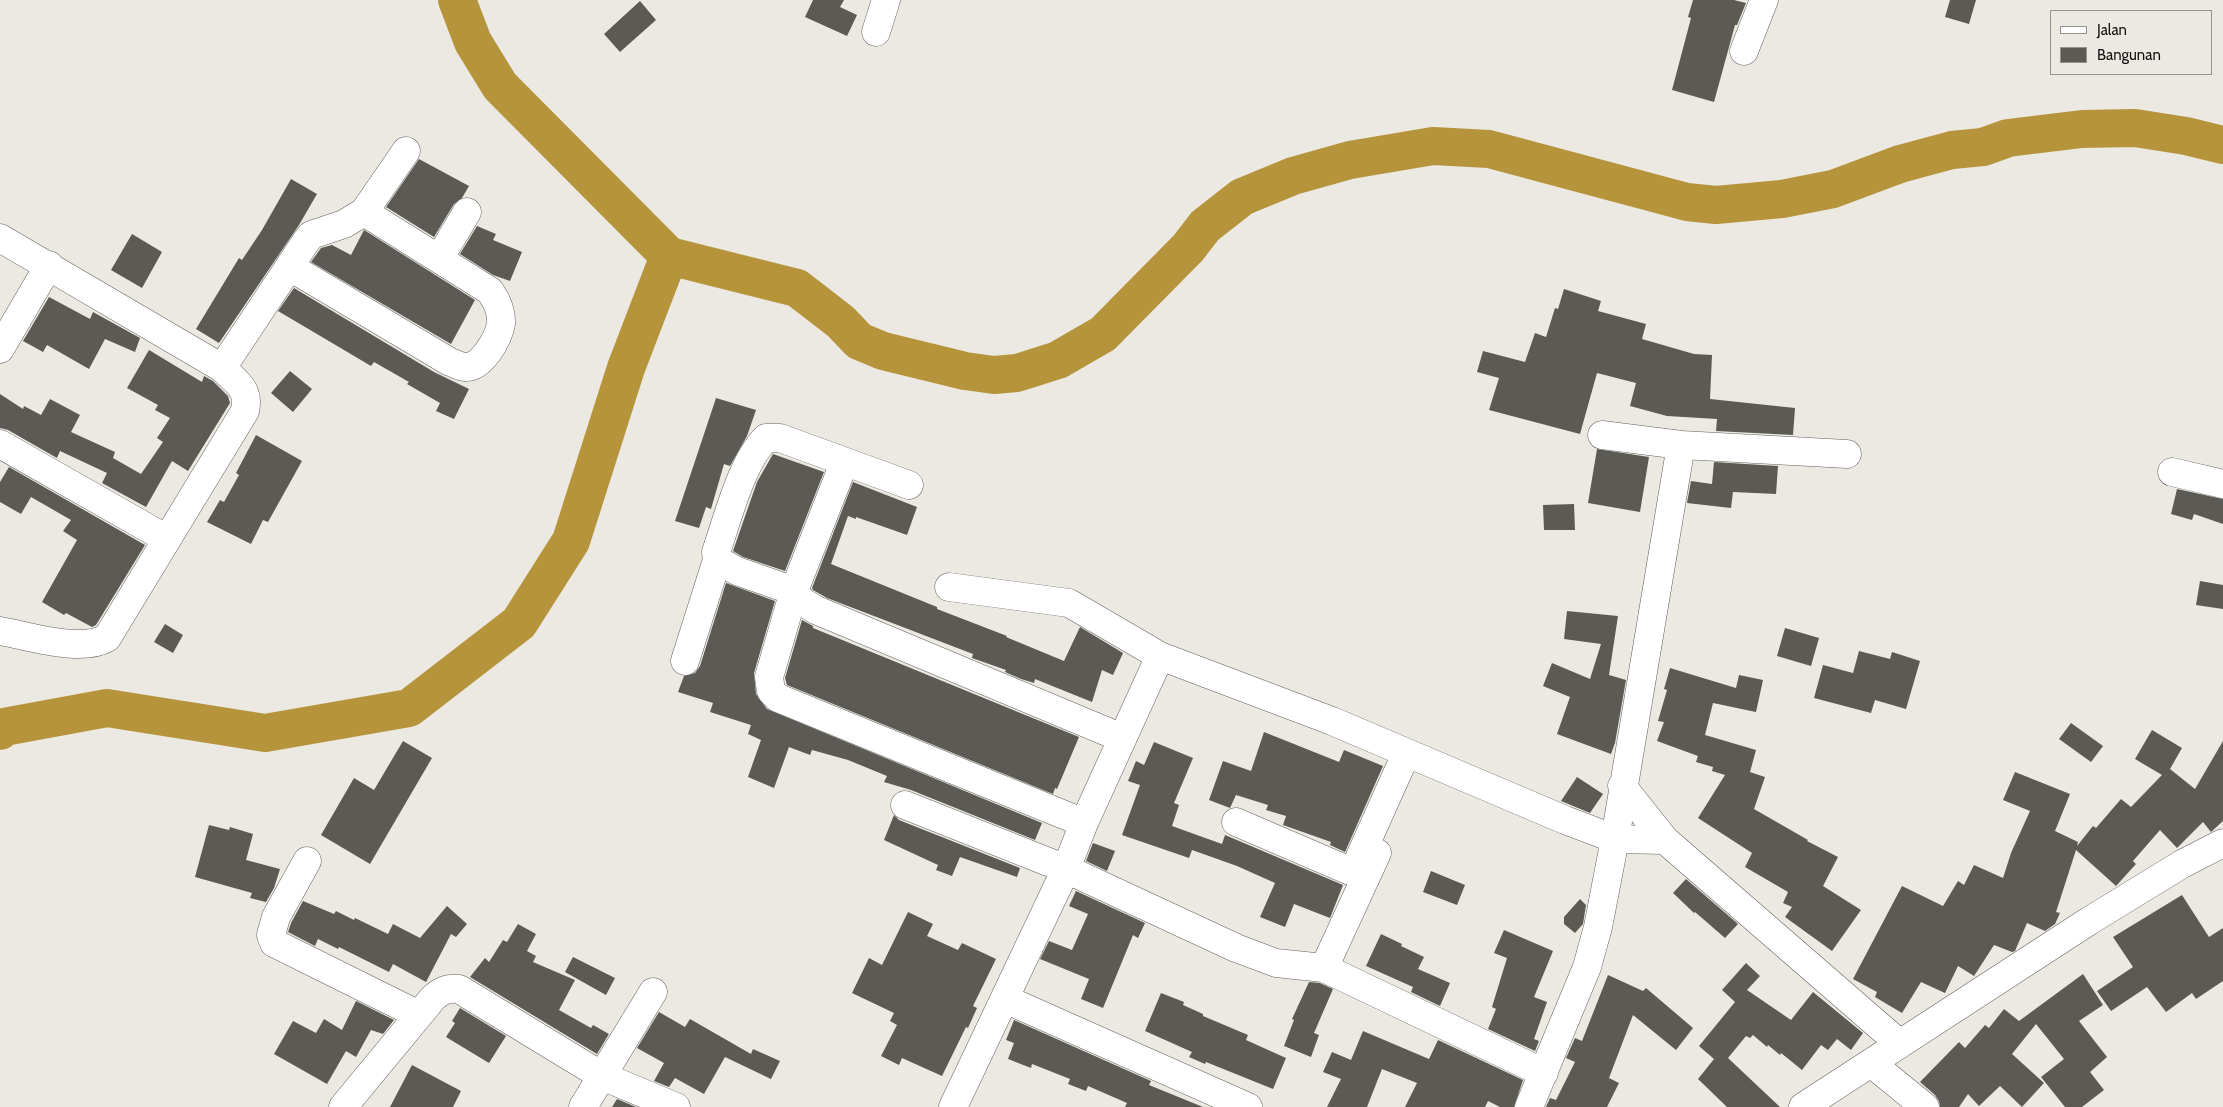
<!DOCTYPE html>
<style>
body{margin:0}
#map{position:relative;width:2223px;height:1107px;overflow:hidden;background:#ece9e3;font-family:Cabin,sans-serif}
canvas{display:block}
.legend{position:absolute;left:2050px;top:10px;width:162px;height:65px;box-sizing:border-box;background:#ece9e3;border:1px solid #95938f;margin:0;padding:6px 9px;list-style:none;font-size:15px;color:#131210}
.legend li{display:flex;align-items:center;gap:10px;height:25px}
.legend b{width:25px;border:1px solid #95938f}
</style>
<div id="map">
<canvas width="2223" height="1107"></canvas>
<ul class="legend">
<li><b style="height:6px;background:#fff"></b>Jalan</li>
<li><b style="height:14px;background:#5c5a54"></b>Bangunan</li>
</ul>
</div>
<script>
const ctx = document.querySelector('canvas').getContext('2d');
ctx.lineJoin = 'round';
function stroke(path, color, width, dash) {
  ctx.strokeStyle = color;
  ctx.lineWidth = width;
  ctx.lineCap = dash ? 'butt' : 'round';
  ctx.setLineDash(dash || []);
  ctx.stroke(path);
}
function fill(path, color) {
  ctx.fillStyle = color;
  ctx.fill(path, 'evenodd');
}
stroke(new Path2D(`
 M 457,0 L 473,42 L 500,86 L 669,256 L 797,288 L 841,322 L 859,341 L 883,351 L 965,371 L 994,375 L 1017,373 L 1058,360 L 1103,334 L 1188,248 L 1205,226 L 1242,197 L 1293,176 L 1350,160 L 1433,146 L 1489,149 L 1687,202 L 1716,205 L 1782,199 L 1833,189 L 1900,164 L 1952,150 L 1983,147 L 2008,138 L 2082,129 L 2135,128 L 2186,136 L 2223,145
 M 0,731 L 4,727 L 107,708 L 265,733 L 409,708 L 519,623 L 571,541 L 626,368 L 669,256`), '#b6943c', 38);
fill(new Path2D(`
 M 813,0 L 844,0 L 840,7 L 857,15 L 847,36 L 805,17 Z
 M 1693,0 L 1734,0 L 1746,3 L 1737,25 L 1735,25 L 1714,102 L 1672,90 L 1691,18 L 1688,17 Z
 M 1950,0 L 1976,0 L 1969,24 L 1945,17 Z
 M 640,1 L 656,20 L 620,52 L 604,34 Z
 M 419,159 L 469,186 L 462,198 L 454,204 L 434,237 L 386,207 Z
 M 291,179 L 317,194 L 299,225 L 219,343 L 196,329 L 239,258 L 242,260 L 262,230 Z
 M 477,226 L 496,234 L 493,240 L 522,252 L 510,281 L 493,275 L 460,254 Z
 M 364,230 L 475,300 L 451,344 L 311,262 L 321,248 L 332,245 L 351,255 Z
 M 132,234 L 162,252 L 142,288 L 111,270 Z
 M 294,288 L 434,372 L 469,389 L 454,419 L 436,411 L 440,403 L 407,384 L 409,382 L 374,362 L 371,366 L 278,311 Z
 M 1564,289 L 1601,301 L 1598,311 L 1646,324 L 1642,339 L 1694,354 L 1712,355 L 1710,399 L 1795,408 L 1793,435 L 1716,431 L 1717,419 L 1667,416 L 1630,406 L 1636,383 L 1597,373 L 1580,434 L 1489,410 L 1499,378 L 1477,372 L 1483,351 L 1525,362 L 1535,333 L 1546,337 L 1555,308 L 1558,309 Z
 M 49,297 L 90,319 L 93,312 L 140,338 L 135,352 L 105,339 L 89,369 L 47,345 L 43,352 L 23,341 Z
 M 149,350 L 202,382 L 204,376 L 213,381 L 228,396 L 230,403 L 188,471 L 172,461 L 146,507 L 102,483 L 107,473 L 60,451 L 57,458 L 8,430 L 0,428 L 0,394 L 23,409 L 24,406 L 41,415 L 50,399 L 80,415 L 71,432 L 115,452 L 113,458 L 141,474 L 163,442 L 157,438 L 170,418 L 155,410 L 158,405 L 127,388 Z
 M 290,371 L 312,389 L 293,412 L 271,393 Z
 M 716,398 L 756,410 L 747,436 L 730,466 L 724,464 L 711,509 L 706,507 L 699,528 L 675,521 Z
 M 256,435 L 302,461 L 268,522 L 263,520 L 251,544 L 207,522 L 220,500 L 224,502 L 239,475 L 236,473 Z
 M 1597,449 L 1649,457 L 1640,512 L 1588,503 Z
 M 773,454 L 824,472 L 785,571 L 743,557 L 733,551 L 757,482 Z
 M 1714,462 L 1778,466 L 1776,494 L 1733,492 L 1731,508 L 1687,503 L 1691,481 L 1712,484 Z
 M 9,467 L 145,545 L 96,625 L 92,627 L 66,613 L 64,615 L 42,602 L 77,540 L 63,531 L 71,520 L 31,497 L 21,514 L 0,502 L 0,482 Z
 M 853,482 L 917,507 L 907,535 L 856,517 L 856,519 L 848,516 L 831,564 L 937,607 L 937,609 L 1007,636 L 1006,637 L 1064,661 L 1080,627 L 1123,653 L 1113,675 L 1102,670 L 1092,702 L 1035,679 L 1034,683 L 1021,679 L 1005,672 L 1006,670 L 972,658 L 973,654 L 827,598 L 813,590 L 812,588 Z
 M 2177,489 L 2223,499 L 2223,524 L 2194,514 L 2192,520 L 2171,514 Z
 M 1574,504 L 1575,530 L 1544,530 L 1543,505 Z
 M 2200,581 L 2223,585 L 2223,609 L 2196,605 Z
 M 726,583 L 775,601 L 754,673 L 756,694 L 767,709 L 1042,823 L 1035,840 L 911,790 L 884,782 L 887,776 L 848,760 L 812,750 L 810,755 L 789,747 L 774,788 L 748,777 L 761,740 L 748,734 L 751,725 L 710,712 L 713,703 L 678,692 L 684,676 L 695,673 L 700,666 Z
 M 1567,611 L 1618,616 L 1609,675 L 1626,680 L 1615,743 L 1611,754 L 1557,734 L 1570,697 L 1543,686 L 1552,663 L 1590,679 L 1601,644 L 1564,639 Z
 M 802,620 L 813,626 L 813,628 L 1079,737 L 1057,789 L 1055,788 L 1053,794 L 787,685 L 785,678 Z
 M 165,624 L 183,635 L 173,653 L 154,642 Z
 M 1785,628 L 1819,638 L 1811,666 L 1777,656 Z
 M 1859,651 L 1890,659 L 1892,652 L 1920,661 L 1906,709 L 1875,700 L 1871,713 L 1814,698 L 1823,665 L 1853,673 Z
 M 1670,668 L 1736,688 L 1739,675 L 1763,680 L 1756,712 L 1713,703 L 1705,735 L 1756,750 L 1750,772 L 1765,777 L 1754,809 L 1808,840 L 1807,841 L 1838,857 L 1823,886 L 1861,910 L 1832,951 L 1785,917 L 1792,907 L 1783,903 L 1788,892 L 1745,867 L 1752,853 L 1698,818 L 1725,775 L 1712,771 L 1713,767 L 1696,762 L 1698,756 L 1657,741 L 1664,722 L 1658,721 L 1667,690 L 1664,689 Z
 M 2071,723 L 2103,746 L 2091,762 L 2059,739 Z
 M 2152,730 L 2182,748 L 2170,769 L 2195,789 L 2223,741 L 2223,821 L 2211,832 L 2203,822 L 2177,848 L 2160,830 L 2133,861 L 2136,864 L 2116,886 L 2076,850 L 2056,912 L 2060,913 L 2055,924 L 2045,931 L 2027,923 L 2015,951 L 2012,952 L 1994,945 L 1974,976 L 1958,966 L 1945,993 L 1921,982 L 1902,1013 L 1875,997 L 1877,992 L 1853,979 L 1902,886 L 1943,906 L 1958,881 L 1964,885 L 1974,865 L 2003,878 L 2011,853 L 2030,811 L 2003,800 L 2015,772 L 2070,794 L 2055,831 L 2078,842 L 2077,846 L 2093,826 L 2096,828 L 2121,799 L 2131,807 L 2162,775 L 2135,759 Z
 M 1264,732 L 1339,762 L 1344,750 L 1383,766 L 1345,852 L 1330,845 L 1331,842 L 1283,825 L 1286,816 L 1266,810 L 1268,805 L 1236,795 L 1230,808 L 1209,800 L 1223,761 L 1251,771 Z
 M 403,741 L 432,758 L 370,864 L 321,835 L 354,778 L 374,790 Z
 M 1154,742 L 1193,758 L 1174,803 L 1179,805 L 1172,826 L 1222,844 L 1225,835 L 1343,885 L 1330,918 L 1294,904 L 1285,927 L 1260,917 L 1275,883 L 1237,866 L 1192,850 L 1189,858 L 1122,835 L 1140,785 L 1128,781 L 1136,761 L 1144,765 Z
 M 1577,777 L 1603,794 L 1590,813 L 1561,801 Z
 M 894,815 L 899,820 L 1020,868 L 1017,877 L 960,857 L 952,876 L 936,870 L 938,865 L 884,840 Z
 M 209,825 L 229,830 L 230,827 L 253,834 L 246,860 L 280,869 L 274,888 L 266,902 L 250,898 L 252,893 L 195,877 Z
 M 1093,843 L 1115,851 L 1107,871 L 1086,861 Z
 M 1431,871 L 1465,885 L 1457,905 L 1423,892 Z
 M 1686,879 L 1738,924 L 1725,938 L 1695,912 L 1694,913 L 1673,893 Z
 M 1076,891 L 1145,923 L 1138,938 L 1133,935 L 1103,1008 L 1081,999 L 1089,979 L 1040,959 L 1049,941 L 1072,950 L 1088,914 L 1069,906 Z
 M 2182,895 L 2209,937 L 2223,928 L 2223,981 L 2196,999 L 2192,993 L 2166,1012 L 2147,987 L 2111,1011 L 2097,991 L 2133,967 L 2113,937 Z
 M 1580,899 L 1586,905 L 1583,924 L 1575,933 L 1564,924 L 1564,917 Z
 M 303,901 L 334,914 L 336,911 L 354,920 L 355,918 L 388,934 L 393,924 L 420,938 L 447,906 L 467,924 L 456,937 L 451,934 L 426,982 L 393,964 L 389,972 L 339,947 L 338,949 L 318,939 L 315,946 L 288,932 L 291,923 Z
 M 908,912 L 933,924 L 927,936 L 958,950 L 962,943 L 996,959 L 973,1006 L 977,1008 L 968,1028 L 966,1027 L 942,1076 L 902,1058 L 899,1065 L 881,1056 L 897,1025 L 890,1021 L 894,1013 L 852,993 L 869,958 L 882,965 Z
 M 518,924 L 536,934 L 527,951 L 536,956 L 533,962 L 575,980 L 559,1010 L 591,1028 L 593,1025 L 609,1034 L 597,1054 L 470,977 L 485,958 L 489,962 L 503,940 L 507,942 Z
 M 1504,930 L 1553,951 L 1534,997 L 1547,1002 L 1534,1039 L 1539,1041 L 1535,1051 L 1488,1029 L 1496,1009 L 1492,1007 L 1507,958 L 1494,953 Z
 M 1381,934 L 1402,944 L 1401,946 L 1424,957 L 1418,969 L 1450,983 L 1440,1006 L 1411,992 L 1413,987 L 1366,966 Z
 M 573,957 L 615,978 L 606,995 L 565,972 Z
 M 1746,963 L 1760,976 L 1747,990 L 1791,1020 L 1813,992 L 1863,1033 L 1851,1050 L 1837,1039 L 1828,1050 L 1821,1045 L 1802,1070 L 1781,1053 L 1780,1055 L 1768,1045 L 1767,1047 L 1753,1035 L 1750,1038 L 1746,1036 L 1728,1058 L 1780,1107 L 1727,1107 L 1698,1079 L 1714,1059 L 1699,1046 L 1735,1002 L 1722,990 Z
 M 2083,974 L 2103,1005 L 2079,1021 L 2107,1057 L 2090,1072 L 2104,1090 L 2082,1107 L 2065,1107 L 2041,1077 L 2064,1059 L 2036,1024 L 2012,1054 L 2044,1083 L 2022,1107 L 2000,1086 L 1979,1106 L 1968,1094 L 1959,1107 L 1940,1107 L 1939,1101 L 1935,1095 L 1920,1082 L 1959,1042 L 1965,1048 L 1985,1025 L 1989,1028 L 2004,1009 L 2019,1021 Z
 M 1608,975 L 1643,991 L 1646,988 L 1693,1028 L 1676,1050 L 1633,1015 L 1609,1078 L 1619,1083 L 1607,1107 L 1546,1107 L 1550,1098 L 1556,1100 L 1575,1062 L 1566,1058 L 1575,1038 L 1582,1041 Z
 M 1309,982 L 1320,983 L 1333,989 L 1314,1033 L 1319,1035 L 1311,1057 L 1284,1046 L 1294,1020 L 1292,1019 Z
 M 1161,993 L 1184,1002 L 1183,1005 L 1203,1014 L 1203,1016 L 1248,1035 L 1246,1040 L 1286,1058 L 1273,1089 L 1206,1062 L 1205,1064 L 1189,1057 L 1192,1052 L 1145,1031 Z
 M 356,1001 L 394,1020 L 383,1034 L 371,1030 L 356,1057 L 346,1051 L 327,1084 L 274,1054 L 293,1021 L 316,1033 L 324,1019 L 342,1030 Z
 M 460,1008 L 506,1036 L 489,1063 L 446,1037 L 455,1023 L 452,1021 Z
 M 659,1012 L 685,1027 L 690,1019 L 751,1054 L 753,1049 L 780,1061 L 771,1079 L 725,1057 L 704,1094 L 675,1078 L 669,1087 L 654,1081 L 664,1063 L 637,1048 Z
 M 1014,1020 L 1151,1081 L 1149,1085 L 1203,1107 L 1125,1107 L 1127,1103 L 1088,1086 L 1086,1091 L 1068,1084 L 1070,1079 L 1032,1064 L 1031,1068 L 1008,1059 L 1014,1043 L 1006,1040 Z
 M 1363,1031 L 1429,1059 L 1438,1040 L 1523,1080 L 1514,1107 L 1500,1107 L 1488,1101 L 1485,1107 L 1405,1107 L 1417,1083 L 1382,1069 L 1367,1107 L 1327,1107 L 1341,1079 L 1323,1072 L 1332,1052 L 1351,1060 Z
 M 412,1065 L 461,1091 L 453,1107 L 390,1107 Z
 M 617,1099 L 636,1107 L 612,1107 Z`), '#5c5a54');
const minor = new Path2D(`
 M 876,32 L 886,0
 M 1744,51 L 1764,0
 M 364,212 L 406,151
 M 0,238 L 222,368 C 237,383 250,389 245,411 L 107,638 C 80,653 30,636 0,631
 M 439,259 L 467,212
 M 0,349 L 49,265
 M 222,368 L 305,243 L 311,235 L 344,224 L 364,212 L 490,291 C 497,301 502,311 501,324 C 498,339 482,368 465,367 C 460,367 454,363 450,362 L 290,267
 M 1602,435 L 1681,445 L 1847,454
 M 0,444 L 167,539
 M 844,463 L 794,591 L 769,677 L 771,691 L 778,698 L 1084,823
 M 2172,472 L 2223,484
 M 909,485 L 780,438 L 766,438 C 741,463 728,518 716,552 L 717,560 L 737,571 L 794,591 L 803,602 L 816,610 L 1122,738
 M 949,587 L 1069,603 L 1160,656 L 1332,721 L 1565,820 L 1615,839 L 1665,840 L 1900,1044
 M 685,661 L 717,560
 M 1622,786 L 1665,840
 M 905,805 L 1066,869 L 1236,948 L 1276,963 L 1324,968 L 1544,1073
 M 1236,822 L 1350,871 L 1354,870 L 1406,754
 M 307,861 L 276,917 L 271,935 L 274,943 L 419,1015
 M 1324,968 L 1377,853
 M 1005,999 L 1248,1107
 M 1871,1063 L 1925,1107
 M 343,1107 L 433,998 C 442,990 447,988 459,989 L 602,1076 L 676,1107
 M 583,1107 L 653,992
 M 953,1107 L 1066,869 L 1084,823 L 1160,656
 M 1529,1107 L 1587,967 L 1598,927 L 1615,839 L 1681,445
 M 1803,1107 L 2089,921 L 2182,864 L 2223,843`);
stroke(minor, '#63615b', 29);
stroke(minor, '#fff', 28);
</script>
